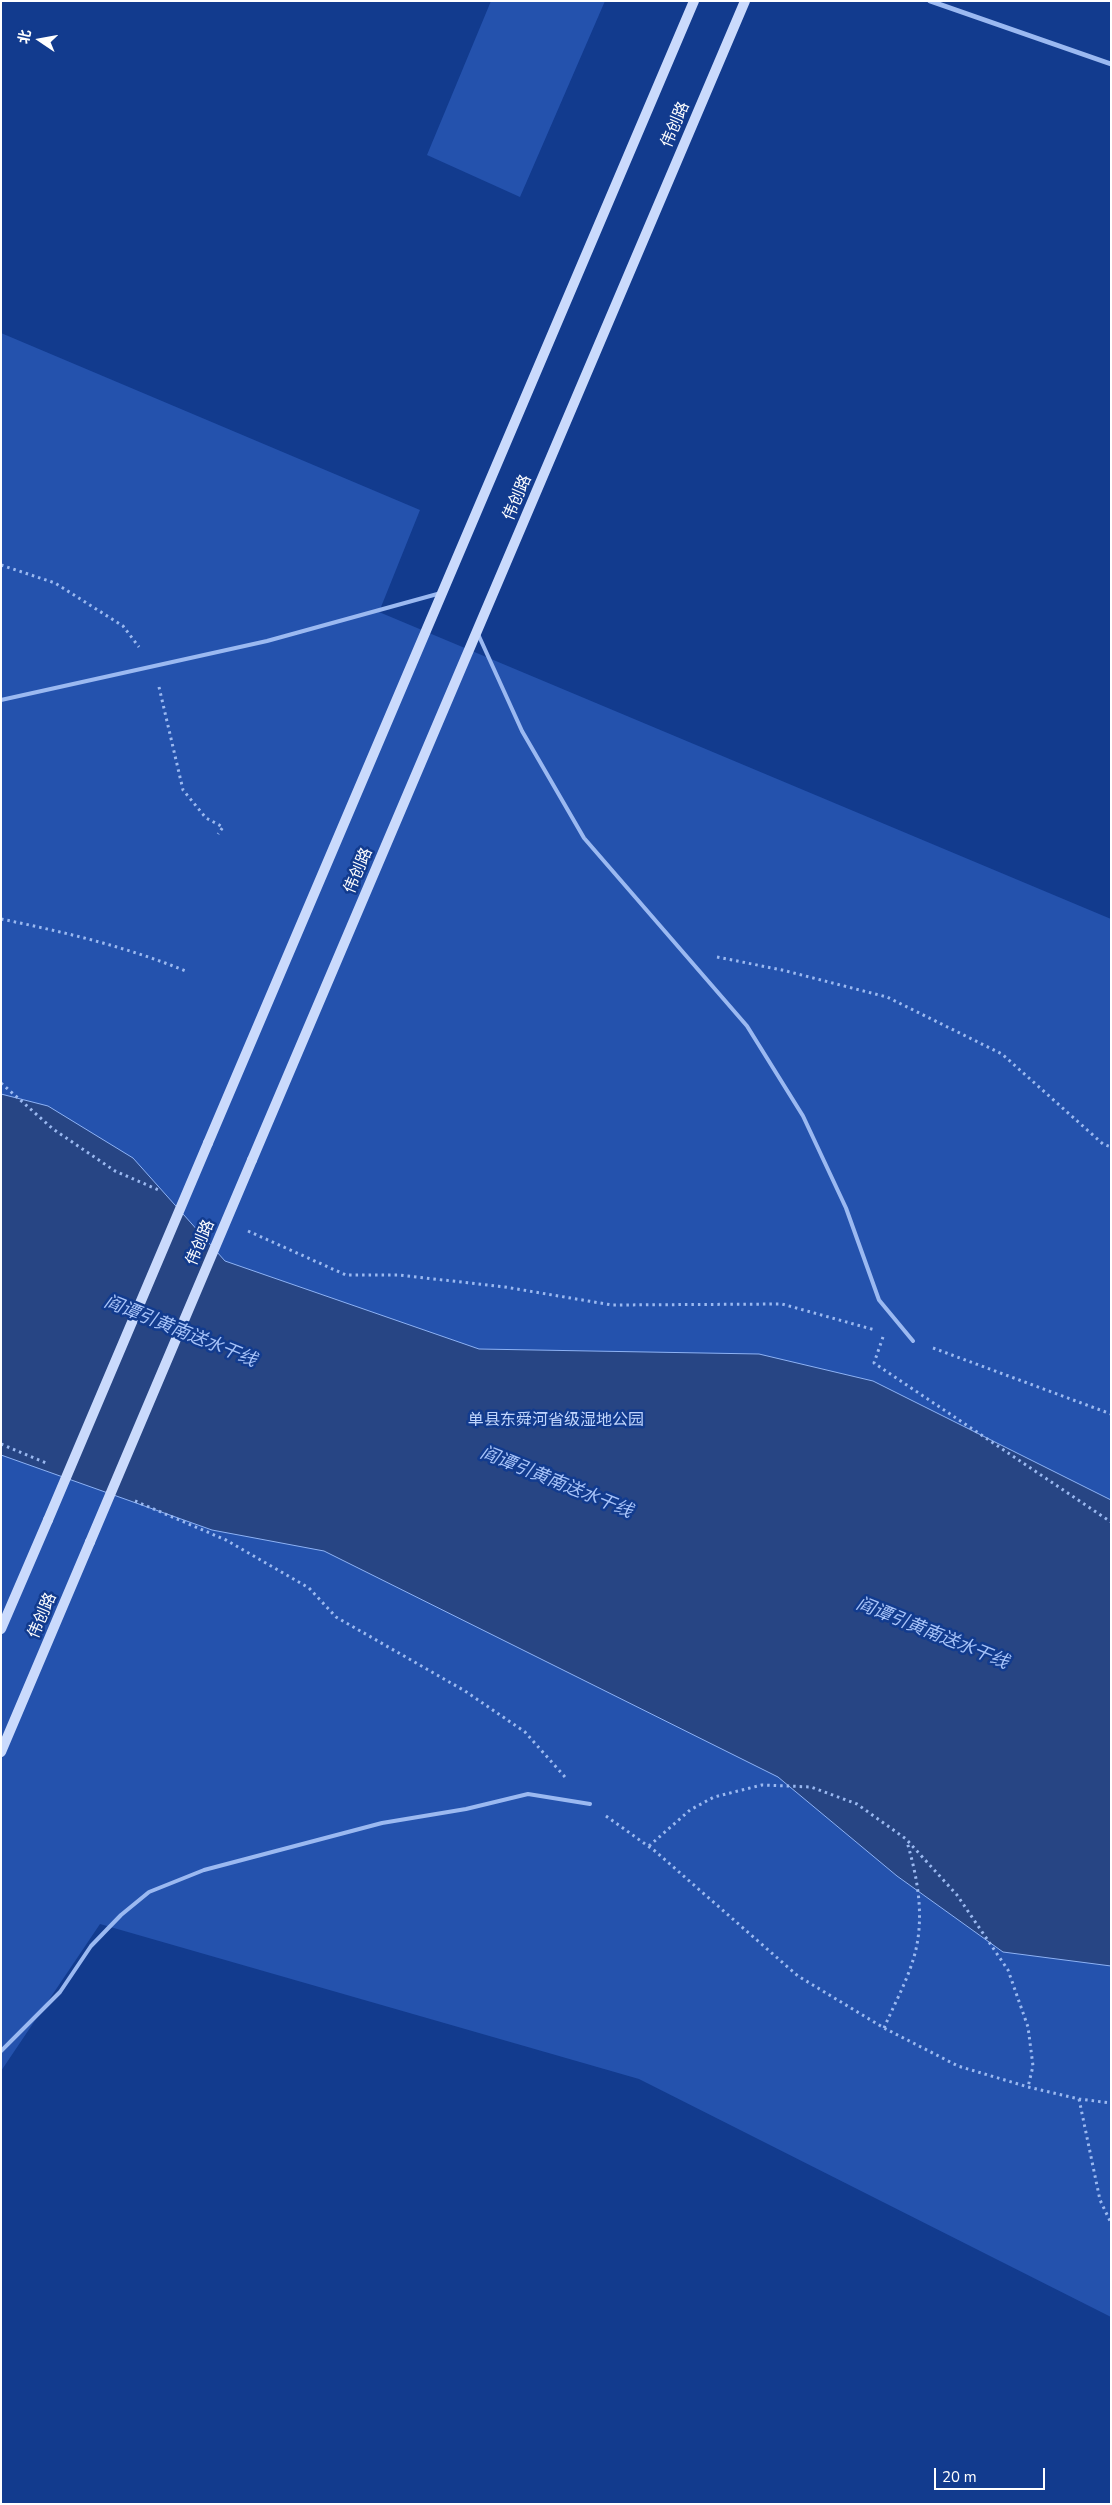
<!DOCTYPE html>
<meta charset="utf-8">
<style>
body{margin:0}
#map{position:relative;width:1112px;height:2505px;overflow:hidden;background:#123b8e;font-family:"Nunito Sans","Noto Sans SC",sans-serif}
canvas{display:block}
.frame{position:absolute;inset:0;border:2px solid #fff;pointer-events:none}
.north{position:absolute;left:15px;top:15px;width:50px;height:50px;-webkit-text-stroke:4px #123b8e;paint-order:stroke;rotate:282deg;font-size:14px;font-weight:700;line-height:20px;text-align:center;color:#fff}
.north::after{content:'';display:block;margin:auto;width:18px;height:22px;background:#fff;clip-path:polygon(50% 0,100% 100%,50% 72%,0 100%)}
.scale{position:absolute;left:934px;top:2468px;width:111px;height:22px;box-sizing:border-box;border:2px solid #fff;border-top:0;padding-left:6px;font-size:15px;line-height:18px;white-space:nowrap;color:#fff;-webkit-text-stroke:4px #123b8e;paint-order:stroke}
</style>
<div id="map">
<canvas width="1112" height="2505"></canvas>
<div class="frame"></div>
<div class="north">北</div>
<div class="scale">20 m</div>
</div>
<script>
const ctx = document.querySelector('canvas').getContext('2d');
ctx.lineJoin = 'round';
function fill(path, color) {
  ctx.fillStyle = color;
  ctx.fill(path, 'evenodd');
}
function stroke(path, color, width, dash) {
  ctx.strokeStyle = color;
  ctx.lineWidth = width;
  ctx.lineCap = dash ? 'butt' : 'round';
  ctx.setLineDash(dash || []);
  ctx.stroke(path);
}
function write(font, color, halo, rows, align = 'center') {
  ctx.font = font + ' "Nunito Sans","Noto Sans SC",sans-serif';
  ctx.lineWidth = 5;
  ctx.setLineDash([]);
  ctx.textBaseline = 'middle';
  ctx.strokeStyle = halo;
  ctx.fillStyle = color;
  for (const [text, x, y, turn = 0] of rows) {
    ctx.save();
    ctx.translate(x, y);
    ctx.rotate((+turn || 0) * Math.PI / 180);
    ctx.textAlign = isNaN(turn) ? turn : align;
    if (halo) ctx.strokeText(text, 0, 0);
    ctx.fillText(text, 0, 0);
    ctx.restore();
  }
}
fill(new Path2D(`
 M 491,1 L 605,1 L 520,197 L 427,155 Z
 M 1,333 L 420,510 L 379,612 L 1111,919 L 1111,2317 L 639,2079 L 100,1924 L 1,2071 Z`), '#2452ad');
const water = new Path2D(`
 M 1,1094 L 48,1106 L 133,1158 L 225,1261 L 479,1349 L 759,1354 L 873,1381 L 1111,1500 L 1111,1966 L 1003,1952 L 897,1876 L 778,1777 L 324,1551 L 212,1530 L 1,1455 Z`);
fill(water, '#274584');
stroke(water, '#8db2f5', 1);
stroke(new Path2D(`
 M 1,565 L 55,583 L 123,626 L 139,647
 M 159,687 L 183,790 L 206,818 L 223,827 L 218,834
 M 1,919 C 64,932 128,947 188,972
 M 717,957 L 782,970 L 887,997 L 1002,1054 L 1103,1144 L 1111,1147
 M 1,1083 L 53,1129 L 115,1171 L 161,1191
 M 248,1231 L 346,1275 L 399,1275 L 505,1287 L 612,1305 L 782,1304 L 875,1330
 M 883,1337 L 874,1363 L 1111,1522
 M 933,1348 L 1111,1414
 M 1,1444 L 46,1463
 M 135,1501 L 226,1540 L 309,1588 L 336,1617 L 465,1691 L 525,1732 L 565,1777
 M 606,1816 L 655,1851 L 798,1976 L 884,2028 L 958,2066 L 1028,2087 L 1079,2099 L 1111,2103
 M 649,1846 L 690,1810 L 714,1797 L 762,1785 L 811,1787 L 857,1804 L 906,1839 L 957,1895 L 1008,1970 L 1028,2027 L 1033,2066 L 1028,2087
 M 884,2028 C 894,2005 907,1981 914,1957 C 925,1919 918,1879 907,1842
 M 1079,2099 L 1100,2200 L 1111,2223`), '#9bb9f1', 3, [2.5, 4]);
stroke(new Path2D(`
 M 478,634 L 522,731 L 584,838 L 747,1026 L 803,1116 L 846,1208 L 879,1300 L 913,1341
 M 1,700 L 267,641 L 441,593
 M 1,2051 L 60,1992 L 91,1946 L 121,1915 L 149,1892 L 204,1870 L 382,1823 L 466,1809 L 528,1794 L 590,1804`), '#9bb9f1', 4);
stroke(new Path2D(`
 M 930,1 L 1111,64`), '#9bb9f1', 5);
stroke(new Path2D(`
 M 208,1143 L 694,1
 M 252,1160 L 745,1
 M 1,1629 L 48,1520
 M 1,1752 L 90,1542`), '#cadafc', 10);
stroke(new Path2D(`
 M 48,1520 L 208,1143
 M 90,1542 L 252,1160`), '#cadafc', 10);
write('16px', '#fff', '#123b8e', [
 ["伟创路",676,125,-67],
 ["伟创路",518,498,-67],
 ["伟创路",359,871,-67],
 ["伟创路",201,1243,-67],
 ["伟创路",43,1616,-67]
]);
write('16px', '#c2d6fd', '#123b8e', [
 ["单县东舜河省级湿地公园",556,1421]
]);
write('italic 18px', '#a7c3f9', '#123b8e', [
 ["阎谭引黄南送水干线",180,1332,22],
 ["阎谭引黄南送水干线",556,1483,22],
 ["阎谭引黄南送水干线",932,1634,22]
]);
</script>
